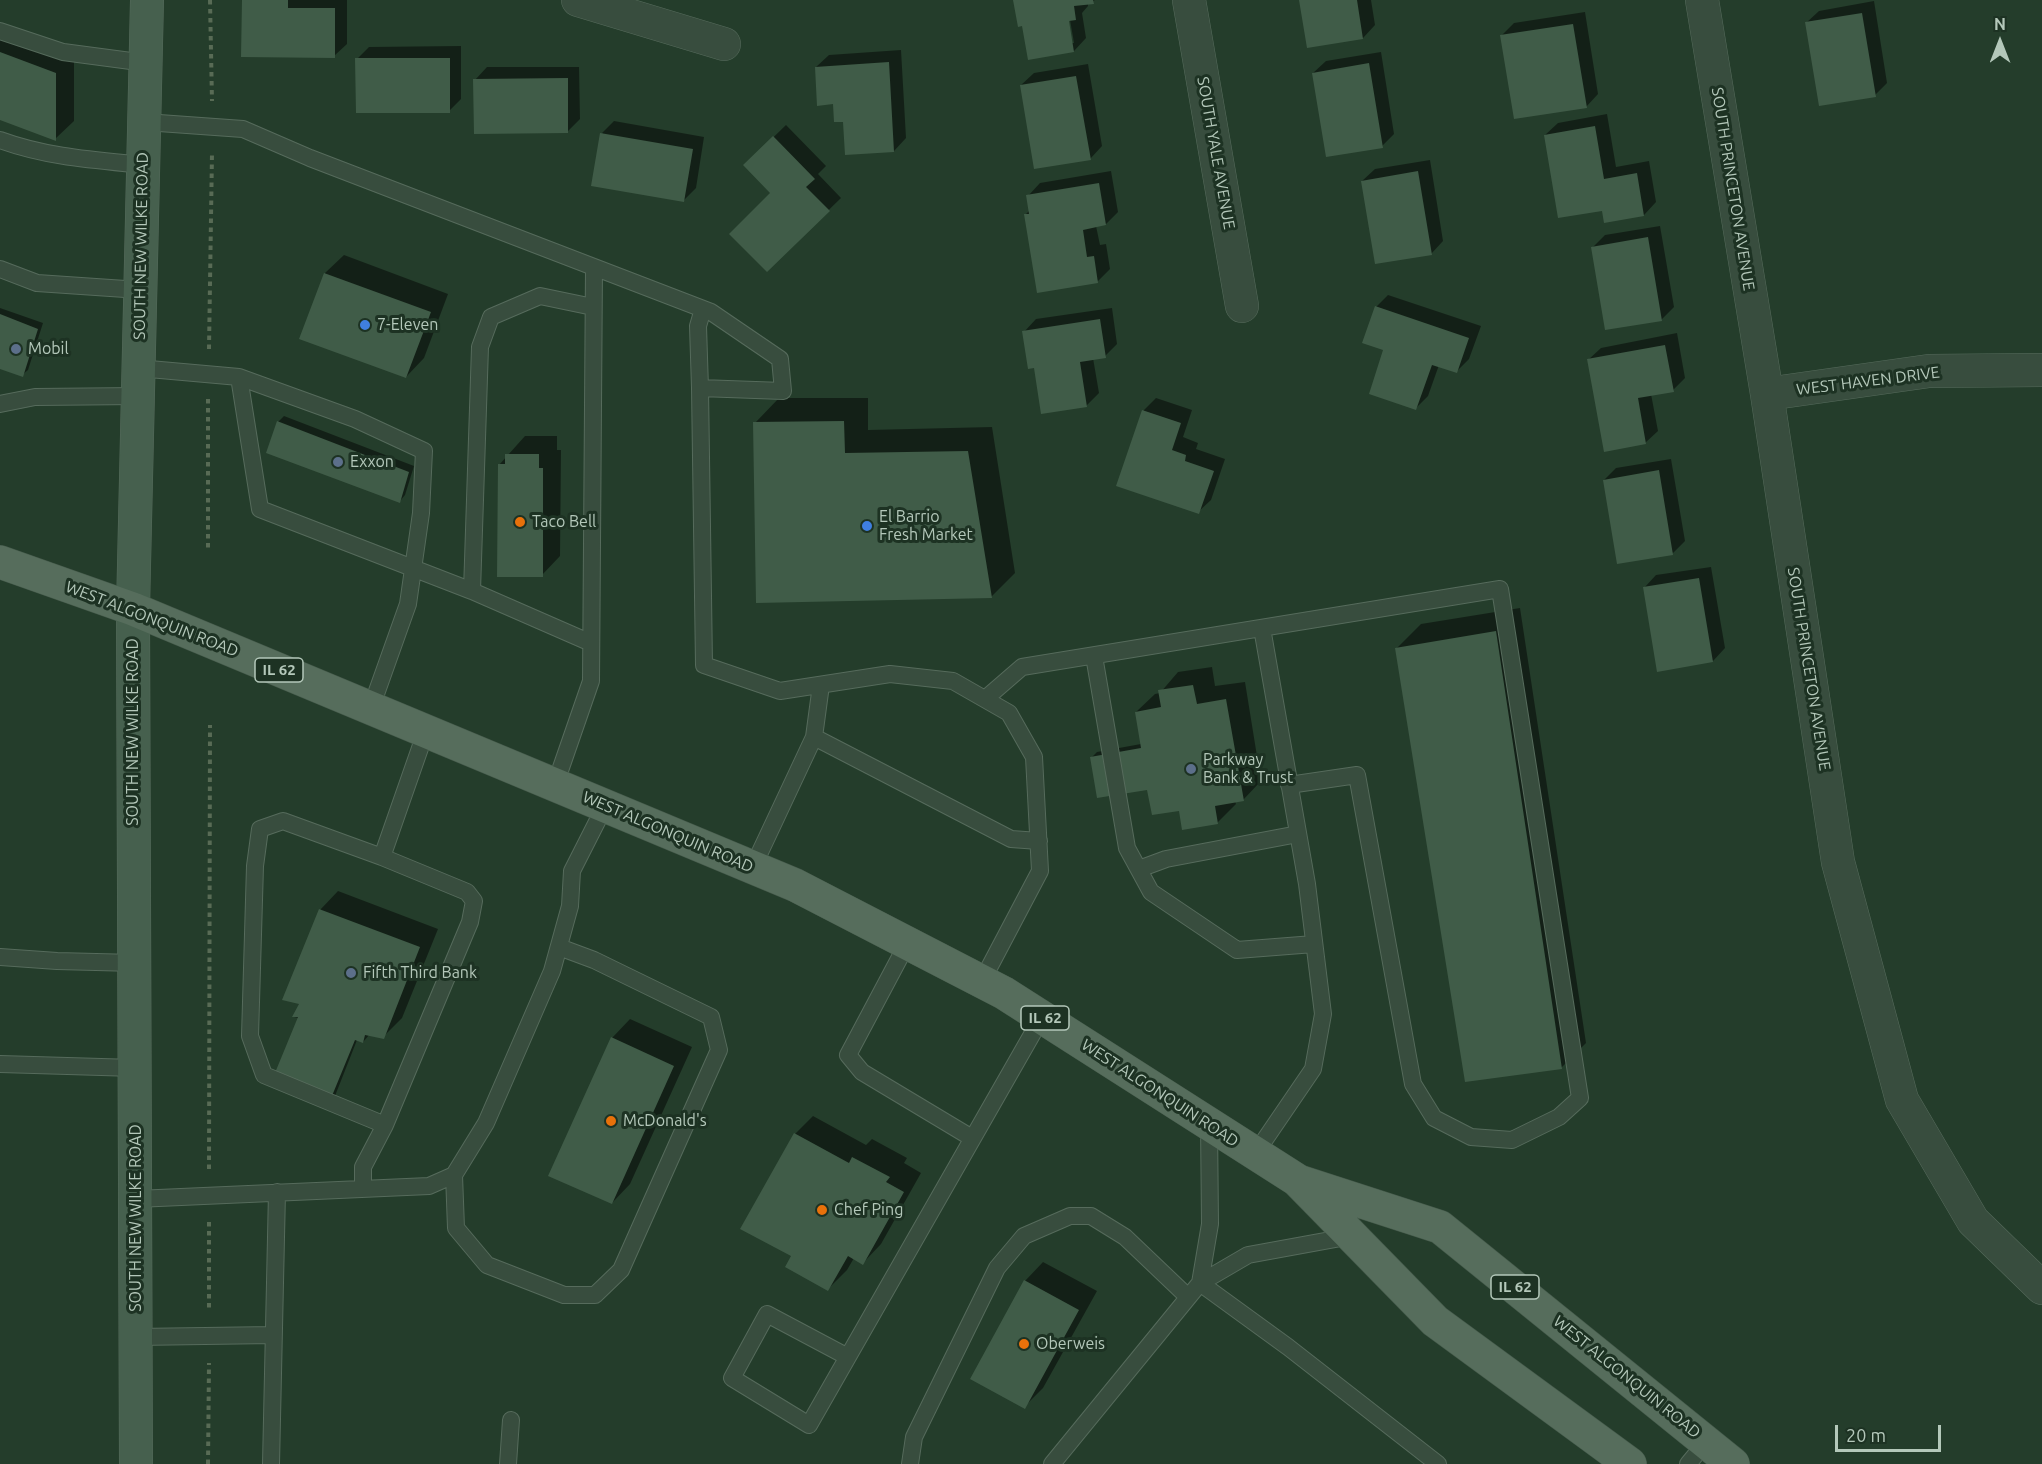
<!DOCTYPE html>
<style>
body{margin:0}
#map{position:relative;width:2042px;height:1464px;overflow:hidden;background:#243d2b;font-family:Ubuntu,sans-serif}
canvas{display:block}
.north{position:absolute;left:1970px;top:12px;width:60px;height:60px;-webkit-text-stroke:4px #1d3223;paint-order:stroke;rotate:0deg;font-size:16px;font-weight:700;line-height:24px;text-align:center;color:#b4c8ba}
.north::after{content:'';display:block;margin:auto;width:21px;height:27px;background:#b4c8ba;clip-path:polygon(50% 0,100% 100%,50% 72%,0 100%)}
.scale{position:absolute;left:1835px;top:1425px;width:106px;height:27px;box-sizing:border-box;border:3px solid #b4c8ba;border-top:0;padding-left:8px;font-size:18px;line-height:21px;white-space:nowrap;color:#b4c8ba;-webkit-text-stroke:4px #1d3223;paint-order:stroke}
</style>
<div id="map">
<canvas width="2042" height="1464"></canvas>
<div class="north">N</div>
<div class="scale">20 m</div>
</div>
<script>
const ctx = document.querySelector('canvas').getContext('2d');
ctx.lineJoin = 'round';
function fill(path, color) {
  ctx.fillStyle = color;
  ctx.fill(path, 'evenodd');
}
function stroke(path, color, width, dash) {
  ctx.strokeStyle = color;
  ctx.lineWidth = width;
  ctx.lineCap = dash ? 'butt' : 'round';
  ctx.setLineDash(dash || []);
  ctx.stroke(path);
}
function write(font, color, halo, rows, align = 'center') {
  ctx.font = font + ' Ubuntu,sans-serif';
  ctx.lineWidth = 6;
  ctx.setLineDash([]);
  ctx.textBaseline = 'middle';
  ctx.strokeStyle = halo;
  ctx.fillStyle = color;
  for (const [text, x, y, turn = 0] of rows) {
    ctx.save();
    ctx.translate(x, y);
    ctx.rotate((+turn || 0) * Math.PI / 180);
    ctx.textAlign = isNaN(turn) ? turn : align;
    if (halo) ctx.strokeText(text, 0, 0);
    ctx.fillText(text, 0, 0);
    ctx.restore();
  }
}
fill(new Path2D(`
 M 243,0 L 347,0 L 347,44 L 334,56 Z
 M 1015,0 L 1095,0 L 1088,3 L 1088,6 L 1082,13 L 1086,38 L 1074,51 L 1023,24 ZM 1066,14 L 1069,14 L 1074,43 L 1071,43 Z
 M 1300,0 L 1371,0 L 1375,25 L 1363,38 Z
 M 1874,1 L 1887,83 L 1875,95 L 1806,23 L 1819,11 Z
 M 1585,12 L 1598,94 L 1586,107 L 1502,35 L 1514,23 Z
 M 0,27 L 74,54 L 74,121 L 55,139 L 0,119 Z
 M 461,46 L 461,99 L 449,111 L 357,59 L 369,47 Z
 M 901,50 L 906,138 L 894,151 L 834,103 L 816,67 L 829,55 Z
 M 1381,52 L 1394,134 L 1382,146 L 1313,73 L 1326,61 Z
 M 1088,64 L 1102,146 L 1090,159 L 1021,85 L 1034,73 Z
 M 487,67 L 579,67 L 580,119 L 567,132 L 475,80 Z
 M 1607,114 L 1616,167 L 1649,161 L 1656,202 L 1644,215 L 1603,209 L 1545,135 L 1558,123 Z
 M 614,121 L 704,137 L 696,188 L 683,201 L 602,133 Z
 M 786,125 L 826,166 L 818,174 L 841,198 L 767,270 L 772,193 L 745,165 Z
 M 1430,160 L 1443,241 L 1431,254 L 1362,181 L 1375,169 Z
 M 1111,171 L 1118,212 L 1106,224 L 1096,226 L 1100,245 L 1106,244 L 1110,269 L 1098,281 L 1025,215 L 1030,210 L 1028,196 L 1040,183 Z
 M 1660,226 L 1674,307 L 1661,320 L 1593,247 L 1605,235 Z
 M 344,255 L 448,294 L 424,358 L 406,377 L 301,338 L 325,273 Z
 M 1388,295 L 1481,326 L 1469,359 L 1457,371 L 1439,365 L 1428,396 L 1416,408 L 1385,349 L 1376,307 Z
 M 0,308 L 43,323 L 28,370 L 22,375 L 0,367 Z
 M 1112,308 L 1117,344 L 1105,356 L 1093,358 L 1099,393 L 1086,406 L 1035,366 L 1024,332 L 1036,319 Z
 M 1677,333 L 1685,378 L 1673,390 L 1651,394 L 1658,431 L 1645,443 L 1588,360 L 1601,348 Z
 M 779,398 L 868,398 L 868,430 L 992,427 L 1015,573 L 991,597 L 755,423 Z
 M 1156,398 L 1192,410 L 1183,437 L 1198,443 L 1196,449 L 1225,459 L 1211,500 L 1198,512 L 1118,485 L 1144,410 Z
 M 284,416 L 414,466 L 405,495 L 400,501 L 278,422 Z
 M 525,436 L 557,436 L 557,450 L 561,450 L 560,556 L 542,575 L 499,465 Z
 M 1671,459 L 1685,541 L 1673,553 L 1604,480 L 1616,468 Z
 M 1711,567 L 1725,648 L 1713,661 L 1644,588 L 1656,575 Z
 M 1520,608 L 1586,1043 L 1562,1067 L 1467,1081 L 1397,648 L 1421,624 Z
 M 1212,667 L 1215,686 L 1245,682 L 1261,781 L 1243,800 L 1235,801 L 1236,804 L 1217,823 L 1181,809 L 1148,786 L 1091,758 L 1097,752 L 1141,744 L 1136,712 L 1155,694 L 1160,693 L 1178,672 Z
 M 338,891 L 438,929 L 402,1018 L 383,1037 L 370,1034 L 363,1042 L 357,1040 L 333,1101 L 299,1018 L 294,1017 L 301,1003 L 320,910 Z
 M 630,1019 L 692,1047 L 630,1184 L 612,1203 L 612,1038 Z
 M 813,1116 L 866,1145 L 872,1139 L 907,1158 L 904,1163 L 921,1173 L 881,1244 L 863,1263 L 854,1258 L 847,1270 L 828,1289 L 793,1256 L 795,1134 Z
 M 1043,1262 L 1097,1291 L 1043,1388 L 1024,1407 L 1025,1281 Z`), '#0007');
fill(new Path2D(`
 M 242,0 L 288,0 L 288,8 L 335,8 L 335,58 L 241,57 Z
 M 1013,0 L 1093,0 L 1094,4 L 1074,6 L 1076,20 L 1069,21 L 1074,52 L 1028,60 L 1022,26 L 1018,27 Z
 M 1299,0 L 1357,0 L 1363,39 L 1307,48 Z
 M 1862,13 L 1876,97 L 1819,106 L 1805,22 Z
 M 1573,24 L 1587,108 L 1514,119 L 1500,35 Z
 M 0,52 L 56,73 L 56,141 L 0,120 Z
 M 355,58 L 450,58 L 450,113 L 356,113 Z
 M 889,62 L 894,152 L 845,155 L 843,122 L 834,122 L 833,104 L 817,106 L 815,67 Z
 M 1369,63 L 1383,148 L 1326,157 L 1312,73 Z
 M 1076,76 L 1091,160 L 1034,169 L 1020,85 Z
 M 568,78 L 568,133 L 474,134 L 473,79 Z
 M 1595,126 L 1604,179 L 1637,173 L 1644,216 L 1604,223 L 1602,211 L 1558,218 L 1544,135 Z
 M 600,133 L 693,149 L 684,202 L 591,186 Z
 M 773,136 L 815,179 L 806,187 L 830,211 L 767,272 L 729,234 L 770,193 L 743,165 Z
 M 1418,171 L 1432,255 L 1375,264 L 1361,181 Z
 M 1099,183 L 1106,225 L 1083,230 L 1087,257 L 1094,256 L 1098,283 L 1037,293 L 1024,214 L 1029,214 L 1026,195 Z
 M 1648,237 L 1662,321 L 1605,330 L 1591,247 Z
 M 324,273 L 431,312 L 406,378 L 299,339 Z
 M 1375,306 L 1469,338 L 1457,373 L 1432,365 L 1416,410 L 1369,394 L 1383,350 L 1362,343 Z
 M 0,314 L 38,329 L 23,377 L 0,369 Z
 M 1100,319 L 1106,358 L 1080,362 L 1087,407 L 1041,414 L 1034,368 L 1028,369 L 1022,331 Z
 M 1665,345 L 1674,392 L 1638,398 L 1646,444 L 1604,452 L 1587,359 Z
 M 1142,410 L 1181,423 L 1172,450 L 1186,455 L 1185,461 L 1214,471 L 1199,514 L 1116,486 Z
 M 277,421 L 409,472 L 400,503 L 266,453 Z
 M 844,421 L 845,453 L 968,451 L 992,598 L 756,603 L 753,422 Z
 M 505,454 L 539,454 L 539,468 L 543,468 L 543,577 L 497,577 L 498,464 L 505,464 Z
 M 1659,470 L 1673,555 L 1617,564 L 1603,480 Z
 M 1699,578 L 1713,662 L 1657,672 L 1643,587 Z
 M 1496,631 L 1562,1069 L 1465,1082 L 1395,648 Z
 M 1193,685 L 1197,704 L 1226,699 L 1244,801 L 1215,806 L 1218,824 L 1182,830 L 1179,811 L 1152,815 L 1147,790 L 1097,798 L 1090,757 L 1141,748 L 1135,712 L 1161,707 L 1158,690 Z
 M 319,909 L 420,947 L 384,1039 L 365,1035 L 363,1043 L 355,1040 L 327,1108 L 270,1085 L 298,1017 L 292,1017 L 299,1004 L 282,1000 Z
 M 611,1037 L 674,1066 L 612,1204 L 548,1176 Z
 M 794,1133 L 849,1163 L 852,1157 L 890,1177 L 886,1182 L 904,1192 L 863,1265 L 848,1256 L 828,1291 L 785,1267 L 791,1256 L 740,1229 Z
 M 1024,1280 L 1079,1310 L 1025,1409 L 970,1379 Z`), '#405c48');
const service = new Path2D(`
 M 0,31 L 63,52 L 146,63
 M 145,122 L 243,129 L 310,158 L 711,312 L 780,359 L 783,391 L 700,388 L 698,326 L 703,309
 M 0,140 C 46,157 94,160 143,165
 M 0,269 L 37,283 L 140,290
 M 138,368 L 239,377 L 355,419 L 424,451 L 421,513 L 408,604 L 371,708
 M 239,377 L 260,509 L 472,591 L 591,643
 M 700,388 L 704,665 L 780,691 L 890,674 L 953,681 L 1009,713 L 1034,757 L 1040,871 L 982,981
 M 0,404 L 35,397 L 138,396
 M 472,591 L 480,347 L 491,317 L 540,296 L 593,307
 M 1094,656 L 1127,848 L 1151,892 L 1237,950 L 1314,944
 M 821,685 L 814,737 L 1011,839 L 1039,841
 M 985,699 L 1022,667 L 1500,589 L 1580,1098 L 1559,1117 L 1512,1140 L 1471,1137 L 1434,1118 L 1413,1084 L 1357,775 L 1289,785
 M 555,785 L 591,681 L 594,268
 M 753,867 L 814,737
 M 1139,869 L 1166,859 L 1298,834
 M 908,942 L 848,1055 L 862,1072 L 972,1138
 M 0,957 L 57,961 L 135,963
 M 0,1064 L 135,1068
 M 385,1125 L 264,1075 L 250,1036 L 255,866 L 260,829 L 283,821 L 382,857 L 426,731
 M 1255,1154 L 1313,1069 L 1323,1014 L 1307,884 L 1262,628
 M 454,1175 L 456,1228 L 487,1265 L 564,1295 L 595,1295 L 621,1270 L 719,1050 L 711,1017 L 594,960 L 559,947
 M 363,1189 L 363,1167 L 385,1125 L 470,922 L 474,901 L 467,892 L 382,857
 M 136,1199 L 429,1186 L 454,1175 L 486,1123 L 552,971 L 570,906 L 572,871 L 605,806
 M 1200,1283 L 1288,1347 L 1438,1464
 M 1200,1283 L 1210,1224 L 1209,1124
 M 136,1337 L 273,1335
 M 846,1356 L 767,1314 L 732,1378 L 809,1425 L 1042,1017
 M 271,1464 L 277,1192
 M 508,1464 L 511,1420
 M 910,1464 L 914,1437 L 997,1268 L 1024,1236 L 1070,1216 L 1091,1216 L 1125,1237 L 1188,1297
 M 1052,1464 L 1200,1283 L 1248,1255 L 1352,1236
 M 1688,1464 L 1707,1441`);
const minor = new Path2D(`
 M 578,0 L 724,44
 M 1189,0 L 1242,306
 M 1702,0 L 1767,394 L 1838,862 L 1902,1100 L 1973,1221 L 2042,1288
 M 1767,394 L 1929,371 L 2042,370`);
const secondary = new Path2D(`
 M 136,1464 L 133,609 L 147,0`);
const primary = new Path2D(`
 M 0,562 L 133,609 L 795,885 L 1004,993 L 1297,1180 L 1435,1321 L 1630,1464
 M 1301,1182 L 1440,1227 L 1733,1464`);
stroke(service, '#566b5c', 18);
stroke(minor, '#566b5c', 34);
stroke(secondary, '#566b5c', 34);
stroke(primary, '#44594a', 34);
stroke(new Path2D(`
 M 210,0 L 212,101
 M 209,349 L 212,153
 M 208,399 L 208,548
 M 209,1169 L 210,725
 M 209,1222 L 209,1310
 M 208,1464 L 209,1363`), '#586b55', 4, [4.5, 4.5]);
stroke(service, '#384d3e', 16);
stroke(minor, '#384d3e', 33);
stroke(secondary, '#46604e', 33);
stroke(primary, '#566d5c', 33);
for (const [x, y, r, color] of [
 [365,325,6,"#3f7fe0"],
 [16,349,6,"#5c6f8a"],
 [338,462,6,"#5c6f8a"],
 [520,522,6,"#e8710a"],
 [867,526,6,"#3f7fe0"],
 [1191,769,6,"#5c6f8a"],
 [351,973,6,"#5c6f8a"],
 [611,1121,6,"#e8710a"],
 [822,1210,6,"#e8710a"],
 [1024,1344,6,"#e8710a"]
]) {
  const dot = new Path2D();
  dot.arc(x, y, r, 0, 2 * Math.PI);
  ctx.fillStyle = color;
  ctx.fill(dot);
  stroke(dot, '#1d3223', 2);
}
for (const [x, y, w] of [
 [279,670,48],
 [1045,1018,48],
 [1515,1287,48]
]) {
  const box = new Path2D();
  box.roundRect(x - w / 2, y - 12, w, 24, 4.5);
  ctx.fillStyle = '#1d3223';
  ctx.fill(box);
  stroke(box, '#b4c8ba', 1.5);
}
write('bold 15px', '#b4c8ba', null, [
 ["IL 62",279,670],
 ["IL 62",1045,1018],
 ["IL 62",1515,1287]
]);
write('16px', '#b4c8ba', '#1d3223', [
 ["SOUTH YALE AVENUE",1216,153,80],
 ["SOUTH PRINCETON AVENUE",1733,189,81],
 ["SOUTH NEW WILKE ROAD",141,246,-89],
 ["WEST HAVEN DRIVE",1868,381,-7],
 ["WEST ALGONQUIN ROAD",152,619,21],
 ["SOUTH PRINCETON AVENUE",1809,669,81],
 ["SOUTH NEW WILKE ROAD",133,732,-90],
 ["WEST ALGONQUIN ROAD",668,832,23],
 ["WEST ALGONQUIN ROAD",1160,1093,33],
 ["SOUTH NEW WILKE ROAD",136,1218,-90],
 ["WEST ALGONQUIN ROAD",1627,1377,39]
]);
write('16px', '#b4c8ba', '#1d3223', [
 ["7-Eleven",377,325],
 ["Mobil",28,349],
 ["Exxon",350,462],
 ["El Barrio",879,517],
 ["Fresh Market",879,535],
 ["Taco Bell",532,522],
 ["Parkway",1203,760],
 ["Bank & Trust",1203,778],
 ["Fifth Third Bank",363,973],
 ["McDonald's",623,1121],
 ["Chef Ping",834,1210],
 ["Oberweis",1036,1344]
], 'left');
</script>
